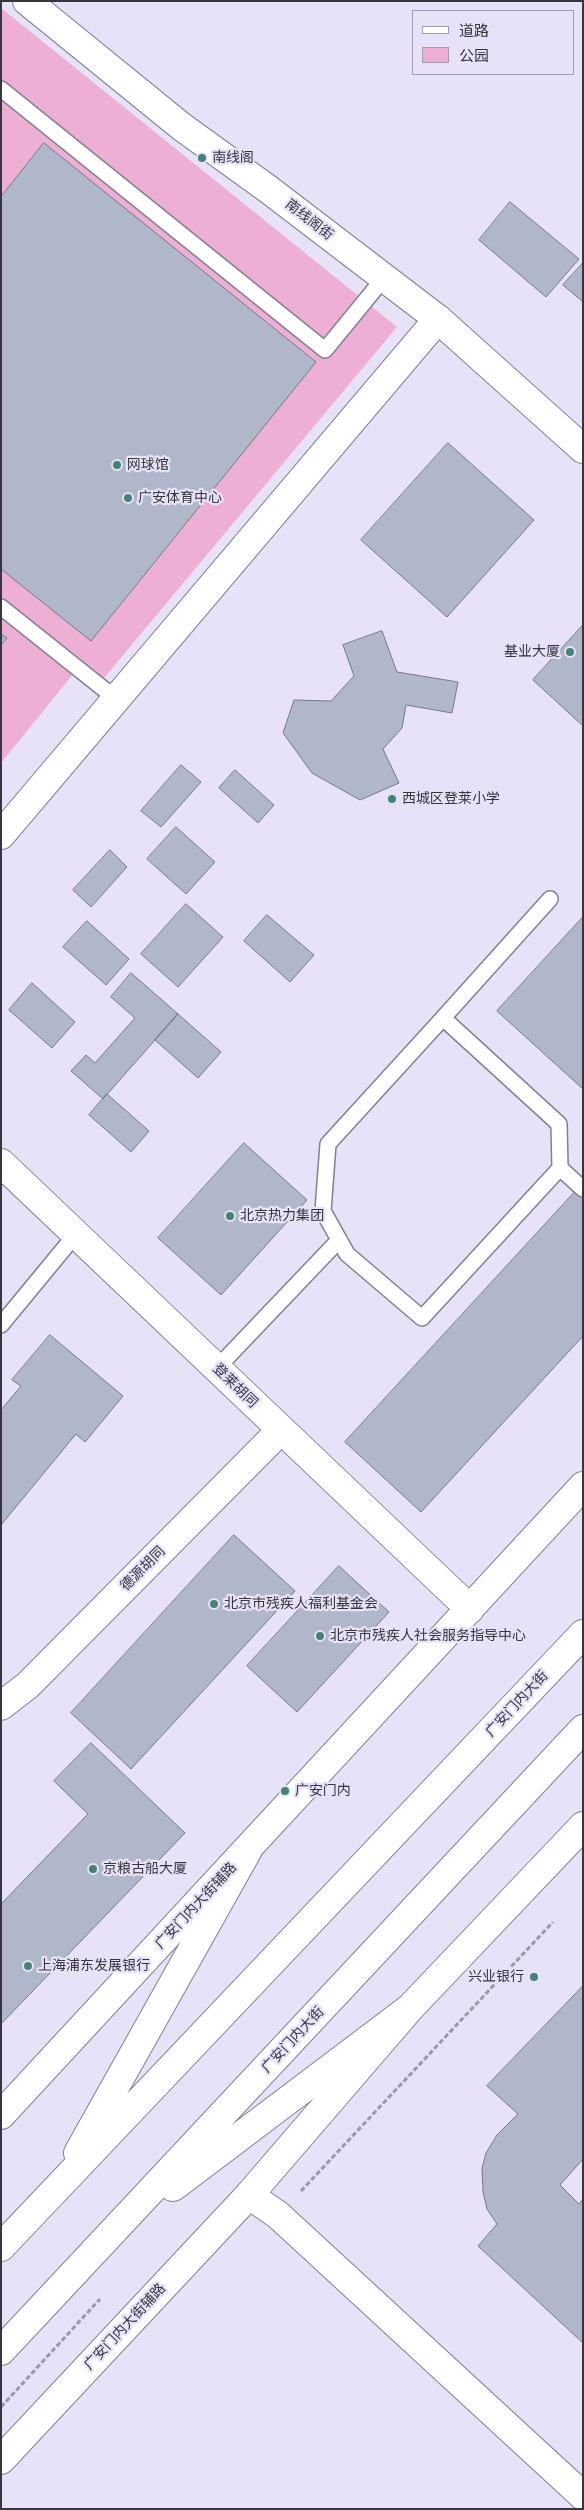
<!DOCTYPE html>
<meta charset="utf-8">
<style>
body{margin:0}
#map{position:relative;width:584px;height:2510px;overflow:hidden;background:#e7e2f7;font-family:"Fira Sans","Noto Sans SC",sans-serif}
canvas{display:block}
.frame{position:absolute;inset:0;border:2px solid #37353d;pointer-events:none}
.legend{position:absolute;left:412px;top:10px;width:162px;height:65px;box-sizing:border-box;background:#e7e2f7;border:1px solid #a19dad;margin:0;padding:6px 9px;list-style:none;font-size:15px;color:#37353d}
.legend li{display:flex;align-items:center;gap:10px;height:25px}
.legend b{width:25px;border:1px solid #a19dad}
</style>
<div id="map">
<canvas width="584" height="2510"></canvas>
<div class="frame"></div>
<ul class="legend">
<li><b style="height:6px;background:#fff"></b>道路</li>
<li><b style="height:14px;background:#edb0d4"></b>公园</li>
</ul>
</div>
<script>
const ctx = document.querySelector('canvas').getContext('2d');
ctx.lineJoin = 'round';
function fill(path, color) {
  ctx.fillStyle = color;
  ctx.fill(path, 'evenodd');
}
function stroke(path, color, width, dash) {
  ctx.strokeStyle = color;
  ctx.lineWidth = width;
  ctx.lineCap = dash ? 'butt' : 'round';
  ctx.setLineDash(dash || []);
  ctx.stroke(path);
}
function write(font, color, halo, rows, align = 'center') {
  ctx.font = font + ' "Fira Sans","Noto Sans SC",sans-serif';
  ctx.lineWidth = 4.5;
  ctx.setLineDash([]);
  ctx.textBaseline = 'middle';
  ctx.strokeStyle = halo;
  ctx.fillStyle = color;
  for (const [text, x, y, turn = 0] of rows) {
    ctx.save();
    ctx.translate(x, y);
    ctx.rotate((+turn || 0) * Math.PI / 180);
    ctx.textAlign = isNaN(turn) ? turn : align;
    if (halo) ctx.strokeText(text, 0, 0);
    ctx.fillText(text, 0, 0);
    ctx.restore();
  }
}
fill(new Path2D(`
 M 1,8 L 397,327 L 99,684 L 78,668 L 1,763 Z`), '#edb0d4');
const building = new Path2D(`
 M 44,143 L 316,362 L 91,641 L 1,569 L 1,197 Z
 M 510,202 L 579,259 L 546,297 L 479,240 Z
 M 583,263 L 583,302 L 563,285 Z
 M 448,443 L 534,520 L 447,617 L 361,540 Z
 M 583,625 L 583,726 L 533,680 Z
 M 382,631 L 397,672 L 458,682 L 452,713 L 406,705 L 402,728 L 383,749 L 399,783 L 360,800 L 312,773 L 283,733 L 294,700 L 331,701 L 354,676 L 343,645 Z
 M 1,634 L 7,638 L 1,645 Z
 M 181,765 L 201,782 L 161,827 L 141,811 Z
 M 235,770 L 274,805 L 258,823 L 219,788 Z
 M 176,827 L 215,862 L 186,894 L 147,859 Z
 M 110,850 L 127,867 L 91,907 L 73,890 Z
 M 186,904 L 223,937 L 178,987 L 141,954 Z
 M 267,915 L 314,955 L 290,982 L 244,941 Z
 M 583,917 L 583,1089 L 497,1011 Z
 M 87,921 L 129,959 L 106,985 L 63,947 Z
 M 131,973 L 178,1014 L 103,1099 L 71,1071 L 86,1055 L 95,1063 L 135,1018 L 111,997 Z
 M 32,983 L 75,1022 L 52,1048 L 9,1010 Z
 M 178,1014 L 221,1052 L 198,1078 L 155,1040 Z
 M 107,1094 L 149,1131 L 131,1152 L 89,1115 Z
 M 244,1143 L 307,1200 L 221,1295 L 158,1238 Z
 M 583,1183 L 583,1336 L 421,1512 L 345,1442 Z
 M 50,1335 L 123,1396 L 85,1442 L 76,1434 L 1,1525 L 1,1410 L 21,1386 L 12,1380 Z
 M 234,1535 L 295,1591 L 131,1769 L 71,1713 Z
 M 339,1566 L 389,1612 L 297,1712 L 247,1666 Z
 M 91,1743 L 185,1833 L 1,2024 L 1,1904 L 88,1814 L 54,1781 Z
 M 583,1986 L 583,2159 L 560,2185 L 579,2204 L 583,2199 L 583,2343 L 478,2246 L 497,2224 L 487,2209 L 483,2192 L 482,2168 L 486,2153 L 497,2135 L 518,2114 L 487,2086 Z`);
fill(building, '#b1b7ca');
stroke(building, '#747a8b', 1);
const service = new Path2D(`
 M 1,89 L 325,350 L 384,278
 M 1,607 L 115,698
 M 550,899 L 443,1018 L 559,1124 L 560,1168 L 583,1189
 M 443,1018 L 328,1144 L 323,1211 L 347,1254 L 422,1318 L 560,1168
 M 1,1325 L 76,1234
 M 217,1368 L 339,1240`);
const minor = new Path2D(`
 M 1,835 L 438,319
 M 1,1163 L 470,1609
 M 1,1706 L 28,1685 L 281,1430
 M 249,2195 L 278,2215 L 583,2496`);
const tertiary = new Path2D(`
 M 27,1 L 182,127 L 268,189 L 438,319 L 583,449
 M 1,2115 L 583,1486
 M 1,2460 L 249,2195 L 410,2008 L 583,1826`);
const primary = new Path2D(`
 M 78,2153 L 248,1850
 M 173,2187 L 410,2008
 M 1,2247 L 583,1634
 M 1,2351 L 583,1729`);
stroke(service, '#838092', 18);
stroke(minor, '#838092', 30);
stroke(tertiary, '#838092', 30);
stroke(primary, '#838092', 30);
stroke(new Path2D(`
 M 301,2191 L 553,1922
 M 1,2407 L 100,2299`), '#9b98a7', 3, [5, 2.5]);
stroke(service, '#fff', 15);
stroke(minor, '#fff', 28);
stroke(tertiary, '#fff', 28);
stroke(primary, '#fff', 28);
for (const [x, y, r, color] of [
 [202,158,5,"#428374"],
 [117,465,5,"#428374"],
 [128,498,5,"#428374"],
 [570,652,5,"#428374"],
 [392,799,5,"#428374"],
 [230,1216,5,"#428374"],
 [214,1604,5,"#428374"],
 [320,1636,5,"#428374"],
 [285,1791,5,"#428374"],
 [93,1869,5,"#428374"],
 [28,1966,5,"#428374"],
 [534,1977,5,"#428374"]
]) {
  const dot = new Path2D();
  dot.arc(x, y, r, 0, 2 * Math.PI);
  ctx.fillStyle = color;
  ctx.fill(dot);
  stroke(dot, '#e7e2f7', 2);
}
write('14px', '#37353d', '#e7e2f7', [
 ["南线阁",212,158],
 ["网球馆",127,465],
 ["广安体育中心",138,498],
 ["基业大厦",560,652,"right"],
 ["西城区登莱小学",402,799],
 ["北京热力集团",240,1216],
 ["北京市残疾人福利基金会",224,1604],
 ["北京市残疾人社会服务指导中心",330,1636],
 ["广安门内",295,1791],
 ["京粮古船大厦",103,1869],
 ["上海浦东发展银行",38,1966],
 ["兴业银行",524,1977,"right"]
], 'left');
write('14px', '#37353d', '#e7e2f7', [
 ["南线阁街",309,220,38],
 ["登莱胡同",235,1386,44],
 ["德源胡同",143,1569,-45],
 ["广安门内大街",517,1704,-47],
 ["广安门内大街辅路",196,1906,-47],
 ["广安门内大街",293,2040,-47],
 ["广安门内大街辅路",125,2327,-47]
]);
</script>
